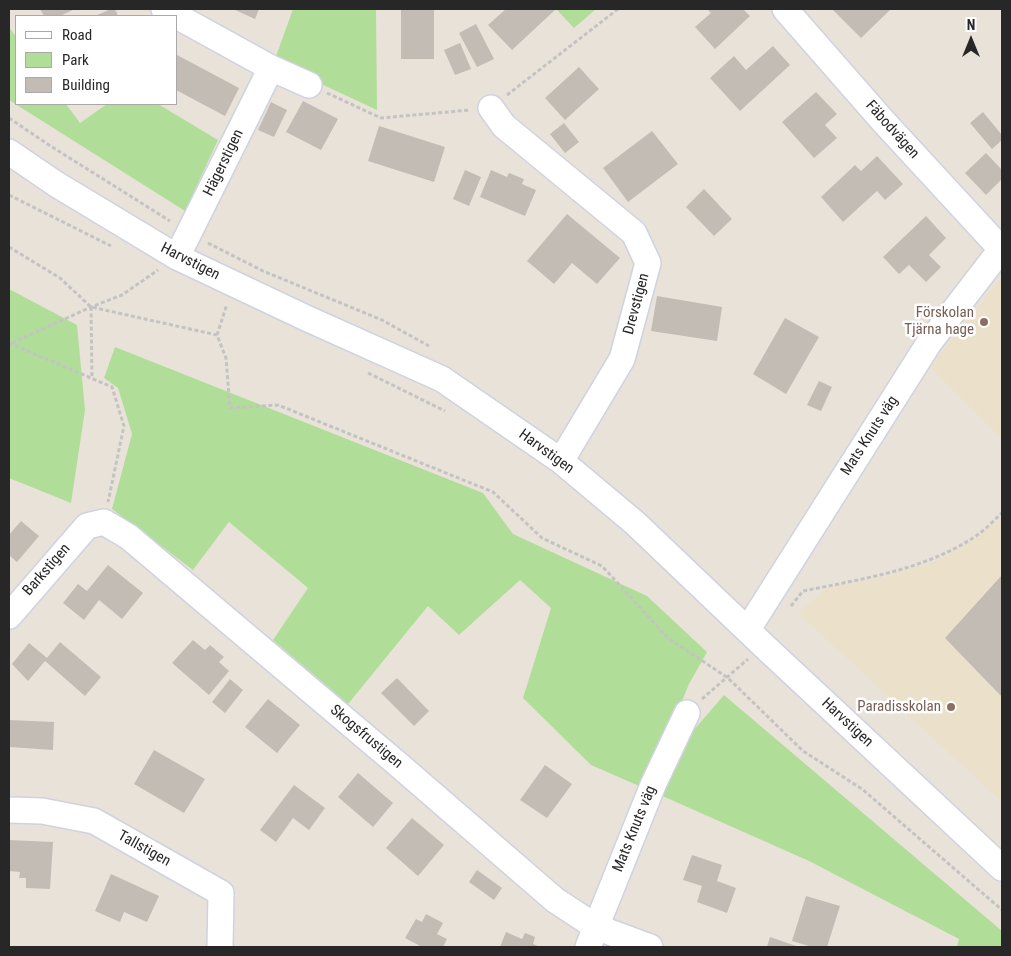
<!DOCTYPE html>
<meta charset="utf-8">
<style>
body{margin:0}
#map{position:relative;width:1011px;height:956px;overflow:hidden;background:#e9e2d9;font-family:"Roboto Condensed",sans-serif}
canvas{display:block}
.frame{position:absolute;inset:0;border:10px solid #272727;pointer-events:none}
.legend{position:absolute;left:15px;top:15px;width:162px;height:90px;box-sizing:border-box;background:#fff;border:1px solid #a9a9a9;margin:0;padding:6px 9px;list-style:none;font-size:15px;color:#272727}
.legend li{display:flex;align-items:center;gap:10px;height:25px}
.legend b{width:25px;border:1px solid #a9a9a9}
.north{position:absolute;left:946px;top:15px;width:50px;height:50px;-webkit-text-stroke:4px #fff;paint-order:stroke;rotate:0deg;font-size:14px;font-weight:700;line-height:20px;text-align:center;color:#272727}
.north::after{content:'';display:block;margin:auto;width:18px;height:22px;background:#272727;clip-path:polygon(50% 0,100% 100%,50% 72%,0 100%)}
</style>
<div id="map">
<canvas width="1011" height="956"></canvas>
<div class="frame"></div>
<ul class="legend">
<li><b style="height:6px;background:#fff"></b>Road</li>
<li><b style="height:14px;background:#b0de98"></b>Park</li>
<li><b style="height:14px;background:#c2bcb5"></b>Building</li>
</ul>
<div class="north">N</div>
</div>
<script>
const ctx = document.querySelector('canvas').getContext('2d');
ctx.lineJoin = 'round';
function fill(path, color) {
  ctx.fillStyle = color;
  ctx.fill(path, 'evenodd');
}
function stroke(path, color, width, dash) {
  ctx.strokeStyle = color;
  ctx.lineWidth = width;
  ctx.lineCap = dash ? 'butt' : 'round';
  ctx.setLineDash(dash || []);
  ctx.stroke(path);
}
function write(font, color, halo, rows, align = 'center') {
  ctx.font = font + ' "Roboto Condensed",sans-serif';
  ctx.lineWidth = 5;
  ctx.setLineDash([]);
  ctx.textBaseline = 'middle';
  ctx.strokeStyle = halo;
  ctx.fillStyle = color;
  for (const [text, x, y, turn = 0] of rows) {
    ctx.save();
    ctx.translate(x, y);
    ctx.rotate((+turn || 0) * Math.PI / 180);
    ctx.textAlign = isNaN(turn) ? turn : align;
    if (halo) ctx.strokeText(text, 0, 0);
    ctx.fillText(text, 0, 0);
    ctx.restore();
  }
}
fill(new Path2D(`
 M 1002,277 L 1002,439 L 930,367 Z
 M 1002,517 L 1002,802 L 798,613 L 827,588 L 879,578 L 931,563 L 976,538 Z`), '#ebe0c9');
fill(new Path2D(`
 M 293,9 L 376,9 L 377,110 L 274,62 Z
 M 556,9 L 596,9 L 574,28 Z
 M 9,27 L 16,37 L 16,104 L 66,104 L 80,123 L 107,104 L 158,104 L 218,140 L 185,211 L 9,100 Z
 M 9,289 L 77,325 L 85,410 L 71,503 L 9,478 Z
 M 115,347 L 483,493 L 513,534 L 647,596 L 707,652 L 689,684 L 646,789 L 591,765 L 523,698 L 551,608 L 520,580 L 459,635 L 428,606 L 348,704 L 273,640 L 308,588 L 229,522 L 193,570 L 112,509 L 132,434 L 118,388 L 104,378 Z
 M 724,695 L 1002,931 L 1002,947 L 957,947 L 959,939 L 809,861 L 658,794 L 680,746 Z`), '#b0de98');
fill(new Path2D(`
 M 40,9 L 75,9 L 60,16 L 44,16 Z
 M 111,9 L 115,9 L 118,16 L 95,16 Z
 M 233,9 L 259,9 L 255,19 Z
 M 401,9 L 434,9 L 434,59 L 401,59 Z
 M 506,9 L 553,9 L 555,10 L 512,50 L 488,25 Z
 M 707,9 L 743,9 L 750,16 L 715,49 L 695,27 L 711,13 Z
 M 832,9 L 891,9 L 861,38 Z
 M 476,24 L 494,59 L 477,67 L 459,33 Z
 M 460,43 L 471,69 L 455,75 L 444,50 Z
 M 773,46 L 790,65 L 740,111 L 710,78 L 734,56 L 746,70 Z
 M 177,55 L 239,88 L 225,116 L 176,90 Z
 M 579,67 L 599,89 L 565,120 L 545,98 Z
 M 816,92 L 837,114 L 825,125 L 837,138 L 814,158 L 782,122 Z
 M 303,101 L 338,119 L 321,150 L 286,132 Z
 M 271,102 L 287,110 L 274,137 L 258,130 Z
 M 983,112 L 1002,135 L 1002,140 L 992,149 L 970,123 Z
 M 564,123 L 579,142 L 565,153 L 550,134 Z
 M 379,126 L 445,147 L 434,182 L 368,161 Z
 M 652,131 L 678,164 L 628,202 L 603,168 Z
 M 986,153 L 1002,170 L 1002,179 L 986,195 L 965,173 Z
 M 877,156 L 903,184 L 885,200 L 877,191 L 843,222 L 821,197 L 855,165 L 861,171 Z
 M 465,170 L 481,177 L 469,206 L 453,199 Z
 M 491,170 L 507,177 L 509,173 L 524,179 L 522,184 L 536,190 L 525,216 L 480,197 Z
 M 704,189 L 732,219 L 714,236 L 686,207 Z
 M 567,214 L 620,258 L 597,284 L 572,263 L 554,284 L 527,261 Z
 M 926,216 L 946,238 L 929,255 L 941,267 L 926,282 L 909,265 L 899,274 L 883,257 Z
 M 657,296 L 722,307 L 717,341 L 651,331 Z
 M 785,318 L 819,337 L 786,394 L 753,374 Z
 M 819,381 L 832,387 L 821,411 L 807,405 Z
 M 21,521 L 39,536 L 17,562 L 9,555 L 9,535 Z
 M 108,565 L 143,593 L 122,619 L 99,600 L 84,620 L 63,603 L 78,584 L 87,591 Z
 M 1002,575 L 1002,697 L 945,638 Z
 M 193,640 L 205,650 L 210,645 L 224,657 L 219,662 L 229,671 L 209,695 L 172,663 Z
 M 60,642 L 101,677 L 85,696 L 45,661 L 28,681 L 12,664 L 29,643 L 47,658 Z
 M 397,678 L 429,711 L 414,726 L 381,693 Z
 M 230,679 L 243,690 L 225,713 L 212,702 Z
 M 268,699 L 300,725 L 277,753 L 245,727 Z
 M 9,720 L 54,722 L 53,750 L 9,747 Z
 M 154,750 L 205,779 L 184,813 L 134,784 Z
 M 545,765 L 572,784 L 547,818 L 520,800 Z
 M 358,773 L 393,803 L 373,827 L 338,797 Z
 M 294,785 L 325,808 L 309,830 L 293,818 L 276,842 L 260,830 Z
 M 412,818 L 444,845 L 418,876 L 386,848 Z
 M 9,840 L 53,842 L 50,889 L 26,888 L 26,878 L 19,878 L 20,872 L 9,871 Z
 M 692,855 L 722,865 L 717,881 L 736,888 L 727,913 L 697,902 L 702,886 L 683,880 Z
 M 477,870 L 502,888 L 494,900 L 469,882 Z
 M 111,874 L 159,896 L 147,922 L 124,912 L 120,922 L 95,911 Z
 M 806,896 L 840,906 L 827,947 L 812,947 L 792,941 Z
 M 426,914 L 443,923 L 437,934 L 447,939 L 443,947 L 422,947 L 405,938 L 416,919 L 422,922 Z
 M 506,932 L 522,939 L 525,933 L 535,937 L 533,944 L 540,947 L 500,947 Z
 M 770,937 L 799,947 L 767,947 Z`), '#c2bcb5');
const street = new Path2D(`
 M 164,9 L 271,68 L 309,85
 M 785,9 L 883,121 L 1001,249
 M 491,108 L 504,126 L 634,233 L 648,263 L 622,359 L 561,461
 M 9,152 L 56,184 L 177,257 L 306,318 L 442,379 L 561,461 L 635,523 L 763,645 L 1002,868
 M 177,257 L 271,68
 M 9,616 L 87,526 L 104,522 L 129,537 L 400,766 L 555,900 L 596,927 L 650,947
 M 748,629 L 929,343 L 1002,248
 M 9,810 L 42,811 L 94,821 L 221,893 L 220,947
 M 588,947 L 653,785 L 687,713`);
stroke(street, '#cfd2e0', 28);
stroke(new Path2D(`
 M 327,93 L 381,118 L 470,110
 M 507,95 L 618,9
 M 9,118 L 49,145 L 170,221
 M 9,195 L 111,246
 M 208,243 L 263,271 L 382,320 L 429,346
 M 9,247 L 60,278 L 91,307 L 217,335 L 226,358 L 230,408 L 278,405 L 493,492 L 542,538 L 602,566 L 668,638 L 728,678 L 803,751 L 862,789 L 1002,910
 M 91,307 L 92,378
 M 217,335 L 227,304
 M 9,343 L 112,387 L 124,426 L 108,502
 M 12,343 L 91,307 L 122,295 L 158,270
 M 368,373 L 445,411
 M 791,606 L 803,591 C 862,579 925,570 976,536 C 985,530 994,520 1002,513
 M 702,699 L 748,659`), '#c3c3c3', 3, [4, 2.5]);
stroke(street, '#fff', 25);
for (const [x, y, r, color] of [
 [984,322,5,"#8d6e63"],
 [951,707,5,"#8d6e63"]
]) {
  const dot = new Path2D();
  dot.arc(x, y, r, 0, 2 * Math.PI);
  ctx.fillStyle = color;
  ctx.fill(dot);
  stroke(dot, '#fff', 2);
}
write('15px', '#272727', '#fff', [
 ["Fäbodvägen",892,130,48],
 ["Hägerstigen",224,163,-64],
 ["Harvstigen",190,262,27],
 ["Drevstigen",637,304,-75],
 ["Mats Knuts väg",870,436,-57],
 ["Harvstigen",546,452,36],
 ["Barkstigen",47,570,-49],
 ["Harvstigen",847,723,43],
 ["Skogsfrustigen",366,737,40],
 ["Mats Knuts väg",635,829,-68],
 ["Tallstigen",144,849,29]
]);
write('15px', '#785e54', '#fff', [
 ["Förskolan",974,313],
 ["Tjärna hage",974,330],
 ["Paradisskolan",941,707]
], 'right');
</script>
